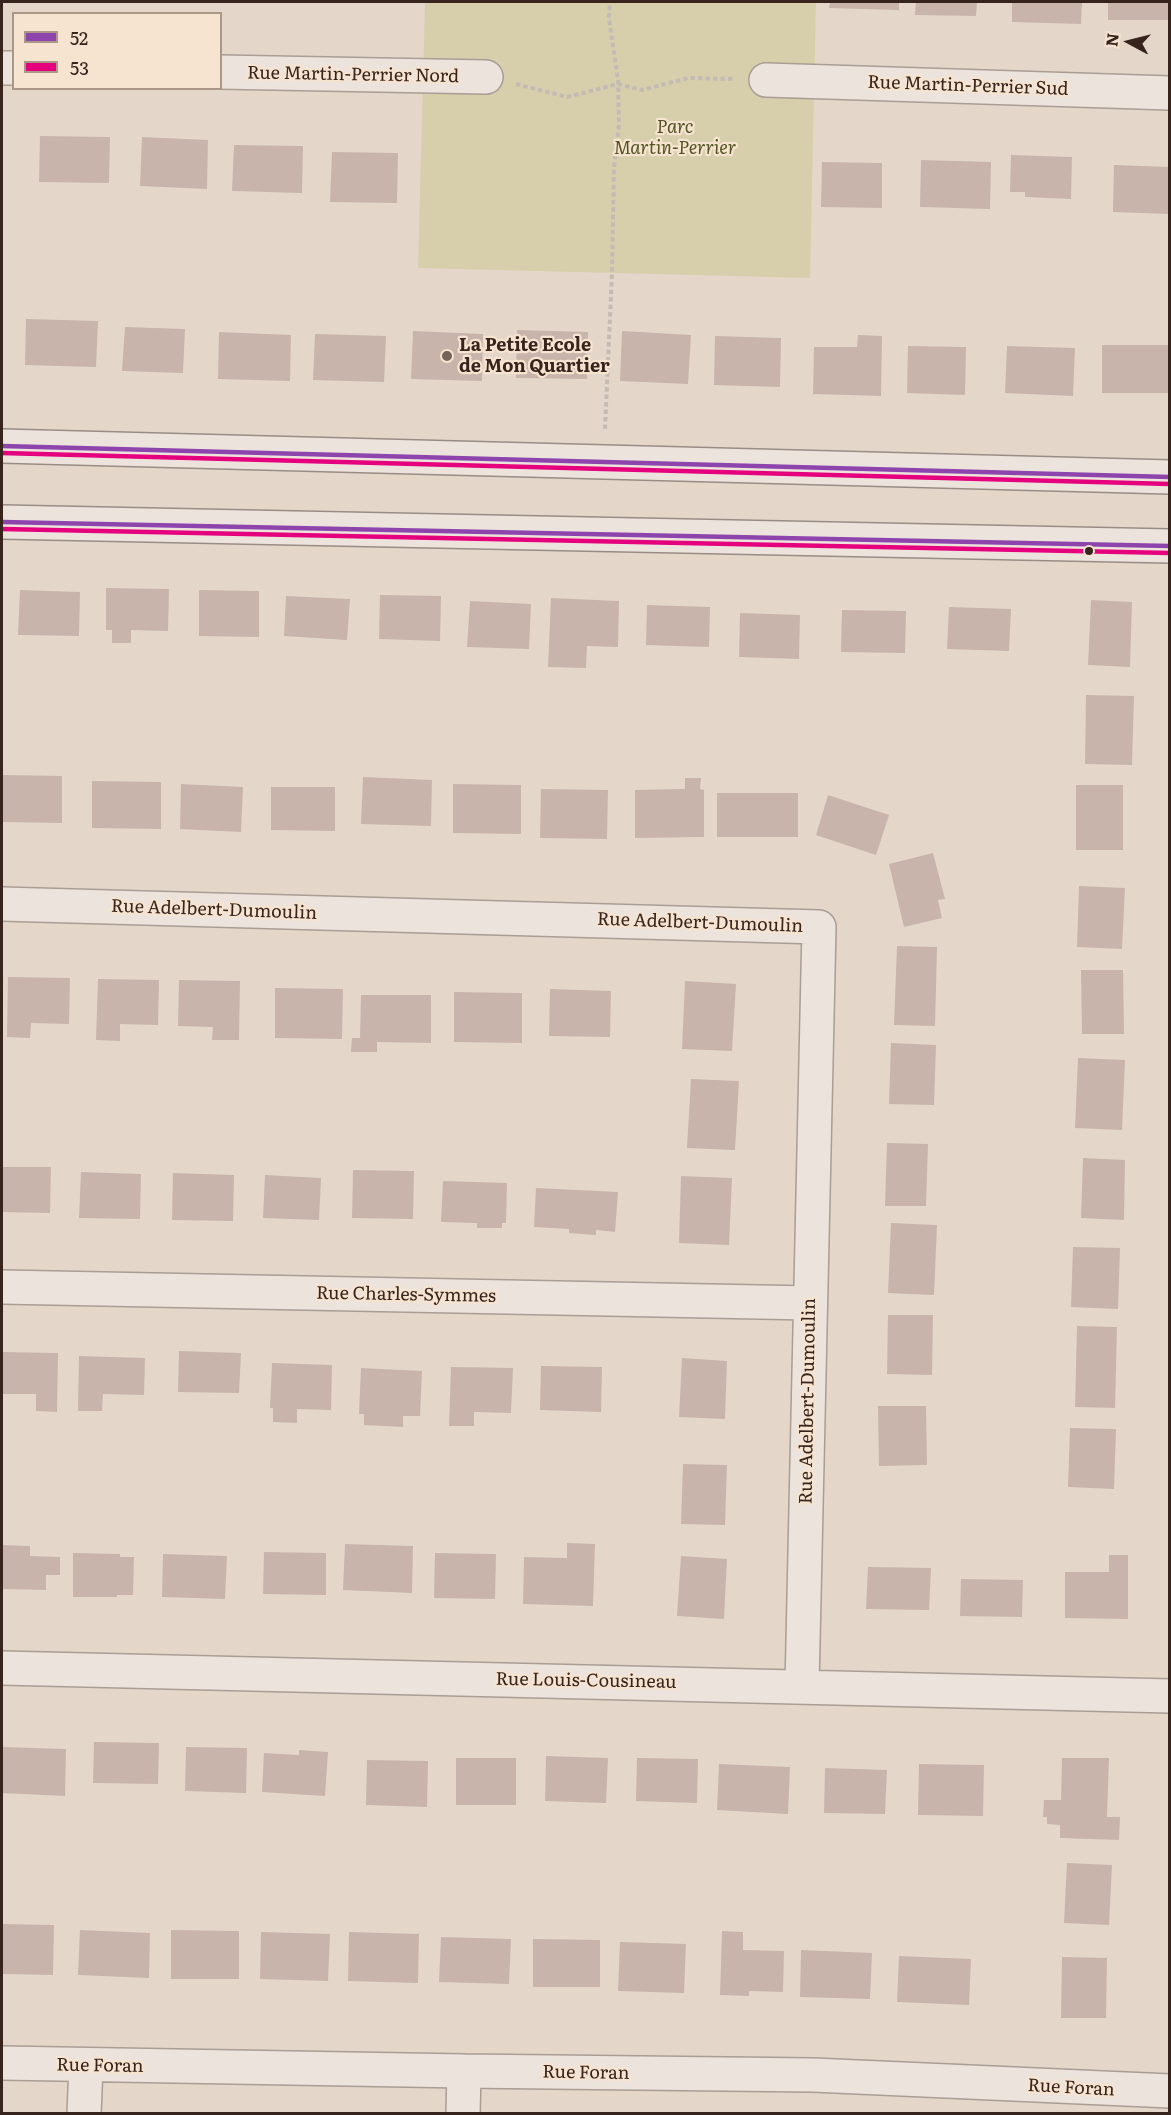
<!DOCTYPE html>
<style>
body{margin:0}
#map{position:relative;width:1171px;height:2115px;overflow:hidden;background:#e4d7ca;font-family:Literata,serif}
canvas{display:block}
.frame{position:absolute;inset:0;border:3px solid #37241c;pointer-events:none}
.legend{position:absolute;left:12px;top:12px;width:210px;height:78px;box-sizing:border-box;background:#f6e3d0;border:2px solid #aa9788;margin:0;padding:8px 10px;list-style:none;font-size:18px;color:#37241c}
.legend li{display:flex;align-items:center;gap:12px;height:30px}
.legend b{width:30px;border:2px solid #aa9788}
.north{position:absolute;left:1099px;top:12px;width:60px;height:60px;-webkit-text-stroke:4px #f6e3d0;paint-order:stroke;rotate:277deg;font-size:16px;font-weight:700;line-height:24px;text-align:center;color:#37241c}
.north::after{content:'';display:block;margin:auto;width:21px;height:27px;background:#37241c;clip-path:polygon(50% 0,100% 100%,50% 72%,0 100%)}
</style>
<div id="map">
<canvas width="1171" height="2115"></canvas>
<div class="frame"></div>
<ul class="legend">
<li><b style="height:8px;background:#8e44ad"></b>52</li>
<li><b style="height:8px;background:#e5007d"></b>53</li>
</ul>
<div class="north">N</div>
</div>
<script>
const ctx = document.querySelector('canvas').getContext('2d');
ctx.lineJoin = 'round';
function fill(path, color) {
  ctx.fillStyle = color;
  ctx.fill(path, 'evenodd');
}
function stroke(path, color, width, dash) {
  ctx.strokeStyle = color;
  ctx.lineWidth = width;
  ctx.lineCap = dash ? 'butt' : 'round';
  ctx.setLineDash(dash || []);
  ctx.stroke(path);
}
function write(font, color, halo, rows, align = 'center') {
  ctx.font = font + ' Literata,serif';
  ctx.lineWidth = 4.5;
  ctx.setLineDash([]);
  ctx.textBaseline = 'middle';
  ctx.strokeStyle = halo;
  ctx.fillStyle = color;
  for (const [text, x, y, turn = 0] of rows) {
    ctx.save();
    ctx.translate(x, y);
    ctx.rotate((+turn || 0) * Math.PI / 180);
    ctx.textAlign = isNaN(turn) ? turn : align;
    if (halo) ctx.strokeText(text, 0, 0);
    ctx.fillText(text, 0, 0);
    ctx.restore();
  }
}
fill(new Path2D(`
 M 425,2 L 816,2 L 810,278 L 418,268 Z`), '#d7cfac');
fill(new Path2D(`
 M 830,2 L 899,2 L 899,10 L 829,8 Z
 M 916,2 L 977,2 L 976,16 L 915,15 Z
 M 1012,2 L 1082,2 L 1081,24 L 1012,22 Z
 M 1108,2 L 1168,2 L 1168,20 L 1108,20 Z
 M 40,136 L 110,137 L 109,183 L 39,182 Z
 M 142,137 L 208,140 L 207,189 L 140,186 Z
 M 234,145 L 303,146 L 302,193 L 232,191 Z
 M 332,152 L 398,153 L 397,203 L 330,202 Z
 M 1011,155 L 1072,157 L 1071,199 L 1025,197 L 1025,192 L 1010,192 Z
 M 921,160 L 991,162 L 990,209 L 920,207 Z
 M 822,162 L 882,163 L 882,208 L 821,207 Z
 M 1114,165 L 1170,167 L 1170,214 L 1113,212 Z
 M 26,319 L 98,321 L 96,367 L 25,365 Z
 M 125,327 L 185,329 L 183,373 L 122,371 Z
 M 517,330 L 588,332 L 587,379 L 516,378 Z
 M 413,331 L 483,334 L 482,381 L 411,379 Z
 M 622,331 L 691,335 L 688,384 L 620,381 Z
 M 219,332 L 291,335 L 290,381 L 218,379 Z
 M 315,334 L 386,336 L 384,382 L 313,380 Z
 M 858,335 L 882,336 L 881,396 L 813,394 L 814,347 L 857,347 Z
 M 715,336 L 781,338 L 780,387 L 714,385 Z
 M 1102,345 L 1170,345 L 1170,393 L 1102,393 Z
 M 908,346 L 966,347 L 965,395 L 907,393 Z
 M 1007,346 L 1075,348 L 1073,396 L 1005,393 Z
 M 106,588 L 169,589 L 168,631 L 131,630 L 131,643 L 112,643 L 112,630 L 106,630 Z
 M 20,590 L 80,592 L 79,636 L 18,635 Z
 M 199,590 L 259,591 L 259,637 L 199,636 Z
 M 380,595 L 441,596 L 440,641 L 379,639 Z
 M 286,596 L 350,599 L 347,640 L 284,636 Z
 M 551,598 L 619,601 L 618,647 L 587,646 L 586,668 L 548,667 Z
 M 1091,600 L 1132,602 L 1130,667 L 1088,665 Z
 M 470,601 L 531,604 L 529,649 L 467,647 Z
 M 647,605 L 710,607 L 709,647 L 646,645 Z
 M 949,607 L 1011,609 L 1009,651 L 947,649 Z
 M 842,610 L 906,611 L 905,653 L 841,652 Z
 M 740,613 L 800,615 L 799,659 L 739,657 Z
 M 1086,695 L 1134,696 L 1132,765 L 1085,764 Z
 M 3,775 L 62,776 L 62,823 L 2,822 Z
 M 363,777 L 432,780 L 431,826 L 361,824 Z
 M 685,778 L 701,778 L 700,789 L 704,790 L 704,837 L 635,838 L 635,790 L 685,789 Z
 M 92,781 L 161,782 L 161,829 L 92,828 Z
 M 181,784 L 243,787 L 241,832 L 180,829 Z
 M 453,784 L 521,785 L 521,834 L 453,833 Z
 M 1076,785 L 1123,785 L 1123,850 L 1076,850 Z
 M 271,787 L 335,787 L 335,831 L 271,830 Z
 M 541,789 L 608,790 L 607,839 L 540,838 Z
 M 717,793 L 798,793 L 798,837 L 717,837 Z
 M 828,795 L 889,815 L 876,855 L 816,835 Z
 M 933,853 L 945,899 L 938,900 L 942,918 L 904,927 L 889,864 Z
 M 1079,886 L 1125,888 L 1122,949 L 1077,947 Z
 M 897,946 L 937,947 L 935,1026 L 894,1025 Z
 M 1081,970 L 1123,970 L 1124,1034 L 1082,1034 Z
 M 8,977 L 70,978 L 69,1024 L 31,1023 L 30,1038 L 7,1037 Z
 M 98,979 L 159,980 L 158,1025 L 120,1024 L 120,1041 L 96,1040 Z
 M 179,980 L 240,981 L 239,1040 L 212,1040 L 213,1027 L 178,1026 Z
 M 685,981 L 736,984 L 732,1051 L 682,1049 Z
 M 275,988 L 343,989 L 342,1039 L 275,1038 Z
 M 550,989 L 611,991 L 610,1037 L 549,1036 Z
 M 454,992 L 522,993 L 522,1043 L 454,1042 Z
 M 361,995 L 431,995 L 431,1043 L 377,1042 L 377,1052 L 351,1052 L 352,1038 L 360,1038 Z
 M 891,1043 L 936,1045 L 934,1105 L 889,1104 Z
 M 1078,1058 L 1125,1060 L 1122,1130 L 1075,1128 Z
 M 691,1079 L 739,1081 L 735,1150 L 687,1148 Z
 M 887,1143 L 928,1144 L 926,1206 L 885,1206 Z
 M 1083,1158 L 1125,1160 L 1124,1220 L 1081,1218 Z
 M 2,1167 L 51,1167 L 50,1213 L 2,1212 Z
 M 353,1170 L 414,1171 L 413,1219 L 352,1218 Z
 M 81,1172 L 141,1174 L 140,1219 L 79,1218 Z
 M 173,1173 L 234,1175 L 233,1221 L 172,1220 Z
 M 265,1175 L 321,1178 L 319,1220 L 263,1218 Z
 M 681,1176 L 732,1178 L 729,1245 L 679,1243 Z
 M 443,1181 L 507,1183 L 506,1223 L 502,1223 L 502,1228 L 477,1228 L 477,1223 L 441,1222 Z
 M 536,1188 L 618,1192 L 615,1232 L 596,1230 L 596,1235 L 569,1233 L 569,1229 L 534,1227 Z
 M 891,1223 L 937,1225 L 934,1295 L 888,1293 Z
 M 1073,1247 L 1120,1248 L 1118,1309 L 1071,1307 Z
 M 888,1315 L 933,1315 L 932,1375 L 887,1374 Z
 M 1077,1326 L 1117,1327 L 1115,1408 L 1075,1407 Z
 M 179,1351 L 241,1353 L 239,1393 L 178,1392 Z
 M 2,1352 L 58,1353 L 57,1412 L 36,1411 L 36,1394 L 2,1394 Z
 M 79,1356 L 145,1358 L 144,1395 L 103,1394 L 102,1411 L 78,1411 Z
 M 682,1358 L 727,1361 L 725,1419 L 679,1417 Z
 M 272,1363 L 332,1365 L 331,1410 L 297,1409 L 297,1423 L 273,1422 L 273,1408 L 270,1408 Z
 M 541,1366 L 602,1367 L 601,1412 L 540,1410 Z
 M 451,1367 L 513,1368 L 511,1413 L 474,1412 L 474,1426 L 449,1426 Z
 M 361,1368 L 422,1371 L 420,1416 L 403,1416 L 403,1427 L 364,1425 L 364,1414 L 359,1414 Z
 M 878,1406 L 926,1406 L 927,1465 L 879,1466 Z
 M 1070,1428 L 1116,1429 L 1114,1489 L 1068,1487 Z
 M 683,1464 L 727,1465 L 725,1525 L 681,1524 Z
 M 567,1543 L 595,1544 L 593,1606 L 523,1604 L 524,1557 L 567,1558 Z
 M 345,1544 L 413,1546 L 412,1593 L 343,1590 Z
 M 2,1545 L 30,1546 L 30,1556 L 60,1557 L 60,1575 L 46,1575 L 46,1590 L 2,1589 Z
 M 264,1552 L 326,1553 L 326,1595 L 263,1594 Z
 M 73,1553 L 120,1554 L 120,1557 L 134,1557 L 133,1595 L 117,1595 L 117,1597 L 73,1597 Z
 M 435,1553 L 496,1554 L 495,1599 L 434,1598 Z
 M 163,1554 L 227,1556 L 225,1599 L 162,1597 Z
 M 1109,1555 L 1128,1555 L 1128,1619 L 1065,1618 L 1065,1572 L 1109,1572 Z
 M 681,1556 L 727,1559 L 724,1619 L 677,1616 Z
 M 868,1567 L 931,1568 L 929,1610 L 866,1609 Z
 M 961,1579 L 1023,1580 L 1022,1617 L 960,1616 Z
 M 94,1742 L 159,1743 L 158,1784 L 93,1783 Z
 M 2,1747 L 66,1749 L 65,1796 L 2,1793 Z
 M 186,1747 L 247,1748 L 246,1793 L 185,1791 Z
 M 299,1750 L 328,1752 L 325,1796 L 262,1792 L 264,1753 L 299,1755 Z
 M 546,1756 L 608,1758 L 606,1803 L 545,1801 Z
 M 456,1758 L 516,1758 L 516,1805 L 456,1805 Z
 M 637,1758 L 698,1759 L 697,1803 L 636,1801 Z
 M 1062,1758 L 1109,1758 L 1107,1817 L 1120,1817 L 1119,1840 L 1060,1838 L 1060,1825 L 1047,1824 L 1047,1817 L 1043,1817 L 1044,1800 L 1061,1800 Z
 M 367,1760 L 428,1761 L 427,1807 L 366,1805 Z
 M 719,1764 L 790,1767 L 788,1814 L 717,1810 Z
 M 919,1764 L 984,1765 L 983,1816 L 918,1815 Z
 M 825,1768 L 887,1770 L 885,1814 L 824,1813 Z
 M 1067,1863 L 1112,1865 L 1109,1925 L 1064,1923 Z
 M 2,1924 L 54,1925 L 53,1975 L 2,1974 Z
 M 80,1930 L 150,1933 L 149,1978 L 78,1975 Z
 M 171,1930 L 239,1931 L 239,1979 L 171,1979 Z
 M 722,1931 L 743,1932 L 743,1950 L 784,1951 L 783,1992 L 749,1991 L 749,1996 L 720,1995 Z
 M 261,1932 L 330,1934 L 328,1981 L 260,1979 Z
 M 349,1932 L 419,1934 L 418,1983 L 348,1981 Z
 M 441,1937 L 511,1939 L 509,1984 L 439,1982 Z
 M 533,1939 L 600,1940 L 600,1987 L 533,1987 Z
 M 620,1942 L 686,1944 L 684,1993 L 618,1991 Z
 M 801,1950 L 872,1953 L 870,1999 L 800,1997 Z
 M 899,1956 L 971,1959 L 969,2005 L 897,2002 Z
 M 1062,1957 L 1107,1958 L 1106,2018 L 1061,2018 Z`), '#c8b4ab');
const street = new Path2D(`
 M 2,68 L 14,68
 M 220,72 L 486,77
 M 766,80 L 1170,93
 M 2,904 L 819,927 L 802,1686
 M 2,1287 L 810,1303
 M 2,1668 L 1170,1696
 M 2,2063 L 464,2071 L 813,2075 L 1170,2091
 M 84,2114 L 86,2066
 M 463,2114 L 464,2071`);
const secondary = new Path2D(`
 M 2,446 L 1170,477
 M 2,522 L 1170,546`);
stroke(street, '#a99d94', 36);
stroke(secondary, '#998c84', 36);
stroke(new Path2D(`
 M 516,84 L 567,97 L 618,84 L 642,90 L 688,78 L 734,79
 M 605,429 L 612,273 L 614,167 L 619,124 L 618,80 L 609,18 L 610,2`), '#c4bbb4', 4, [4.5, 3]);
stroke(street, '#ece4dc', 33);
stroke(secondary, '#ece4dc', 33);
stroke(new Path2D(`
 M 2,446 L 1170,477
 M 2,522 L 1170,546`), '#8e44ad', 4.5);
stroke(new Path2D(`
 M 2,453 L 1170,484
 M 2,529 L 1170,553`), '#e5007d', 4.5);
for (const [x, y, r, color] of [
 [447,356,6,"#746359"],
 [1089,551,5,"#37241c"]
]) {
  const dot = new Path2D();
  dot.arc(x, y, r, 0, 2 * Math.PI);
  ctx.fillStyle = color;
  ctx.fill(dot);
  stroke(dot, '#f6e3d0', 2);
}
write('18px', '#37241c', '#f6e3d0', [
 ["Rue Martin-Perrier Nord",353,75,1],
 ["Rue Martin-Perrier Sud",968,86,2],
 ["Rue Adelbert-Dumoulin",214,910,2],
 ["Rue Adelbert-Dumoulin",700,923,2],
 ["Rue Charles-Symmes",406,1295,1],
 ["Rue Adelbert-Dumoulin",808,1401,-89],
 ["Rue Louis-Cousineau",586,1681,1],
 ["Rue Foran",100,2066,1],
 ["Rue Foran",586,2073,1],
 ["Rue Foran",1071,2088,3]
]);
write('italic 18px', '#525423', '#f6e3d0', [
 ["Parc",675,128],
 ["Martin-Perrier",675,149]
]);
write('bold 18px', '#37241c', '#f6e3d0', [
 ["La Petite Ecole",459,346],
 ["de Mon Quartier",459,367]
], 'left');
</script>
